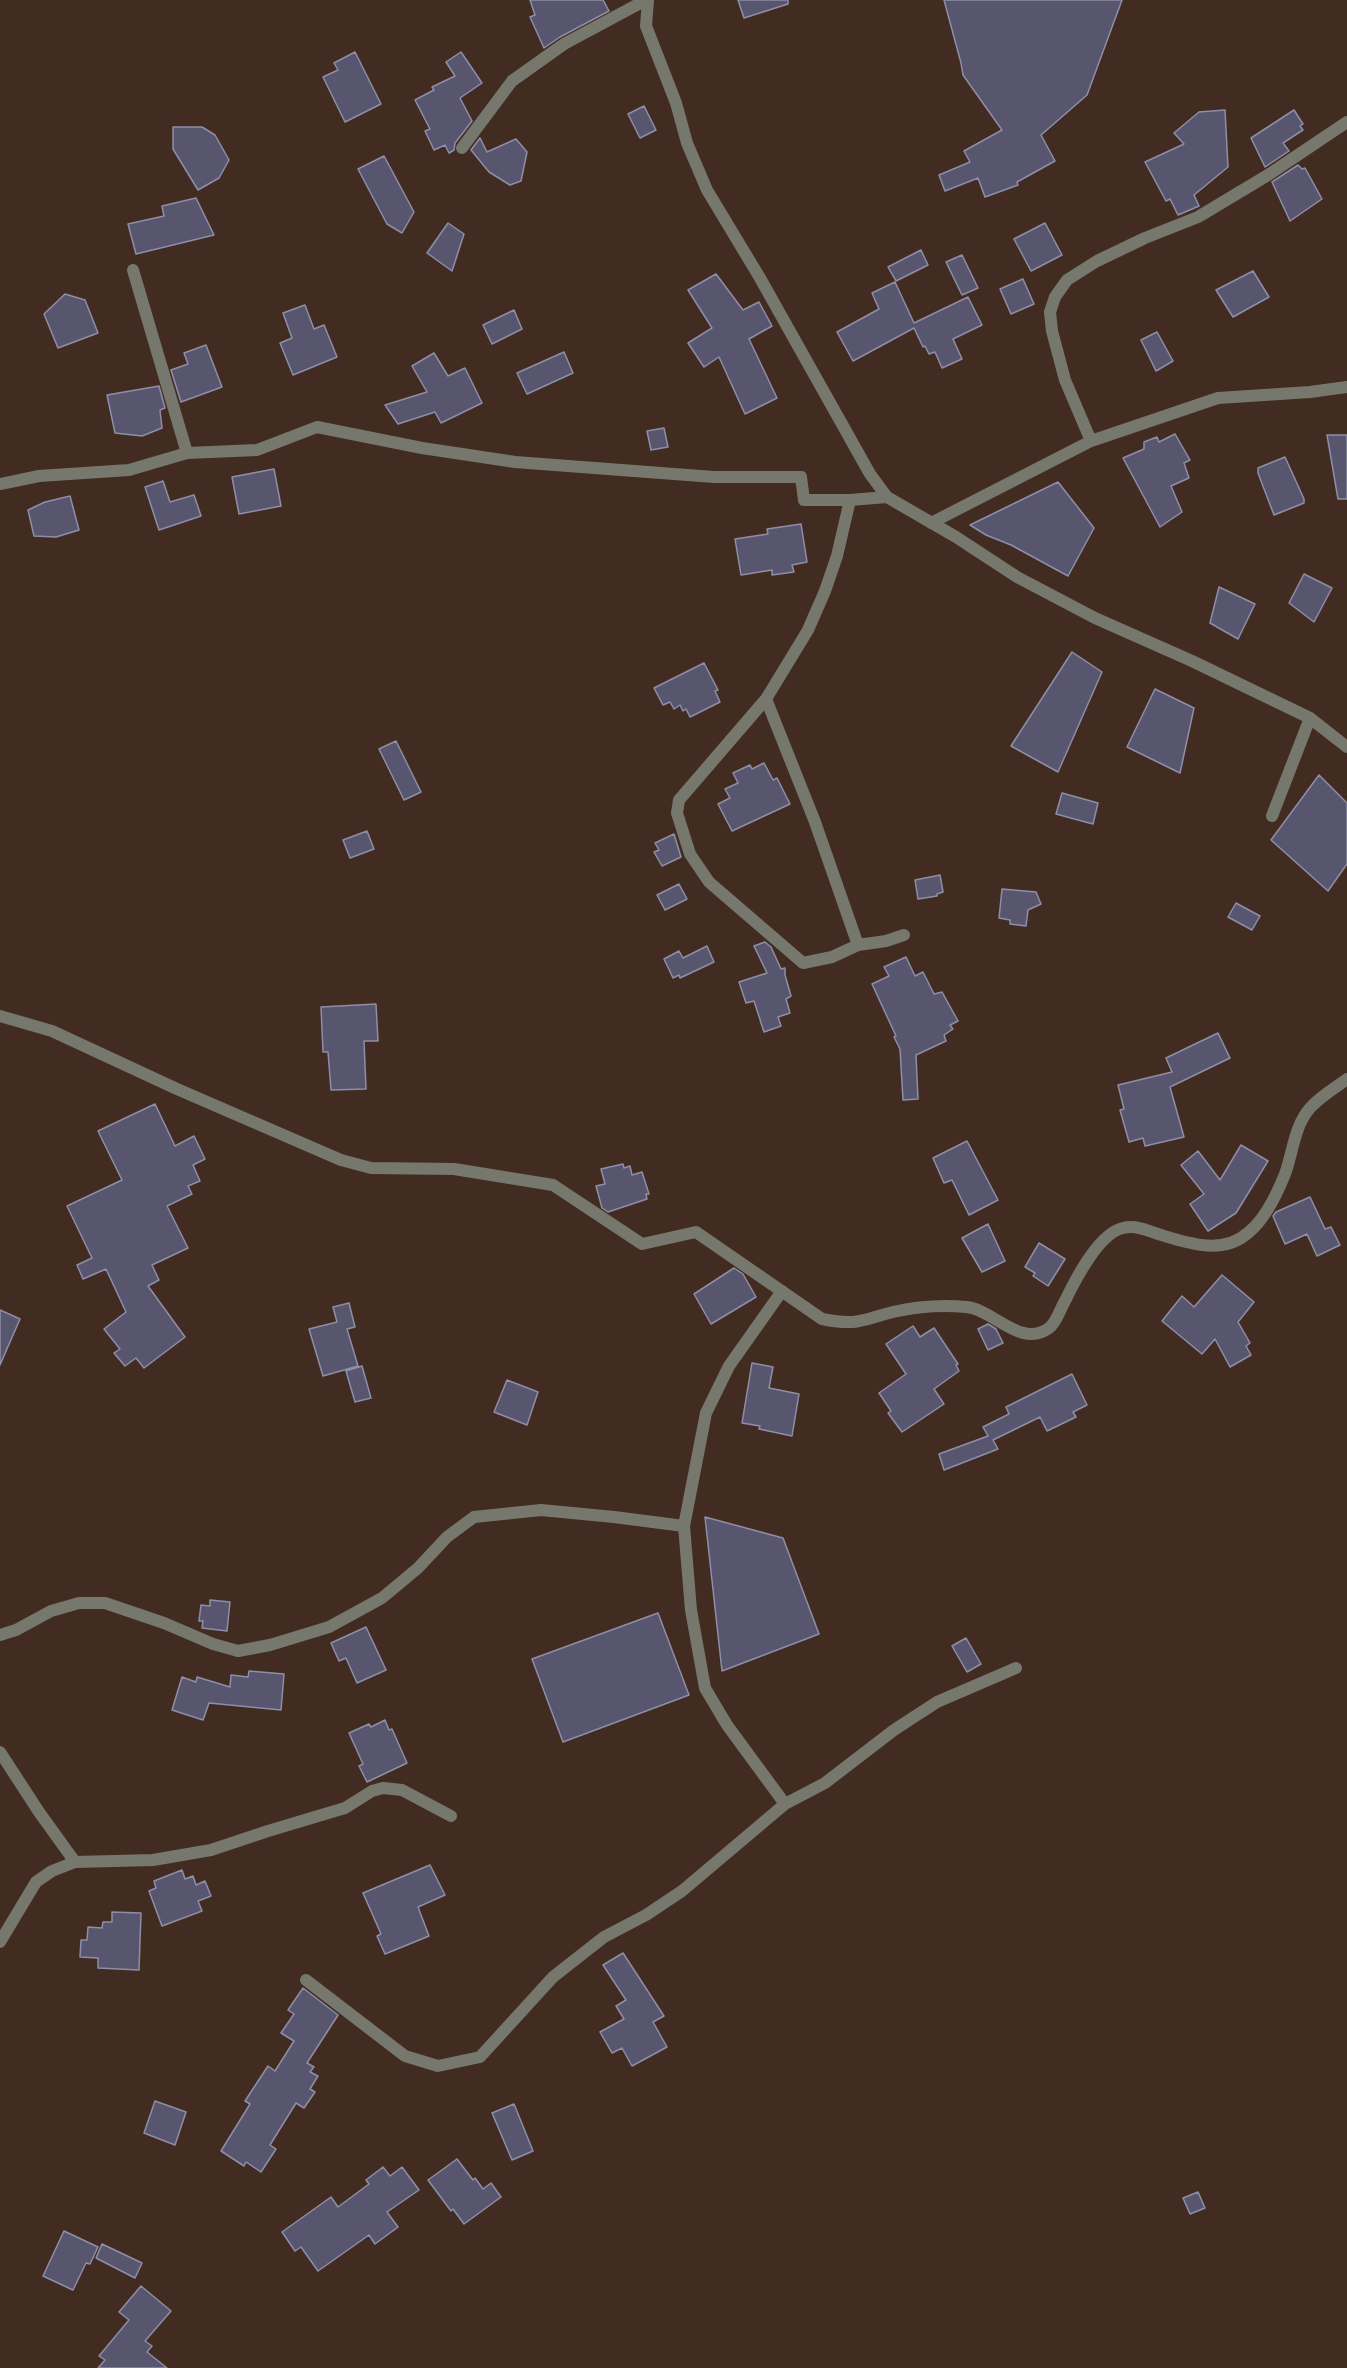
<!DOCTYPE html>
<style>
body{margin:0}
canvas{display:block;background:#422c21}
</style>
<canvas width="1347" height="2368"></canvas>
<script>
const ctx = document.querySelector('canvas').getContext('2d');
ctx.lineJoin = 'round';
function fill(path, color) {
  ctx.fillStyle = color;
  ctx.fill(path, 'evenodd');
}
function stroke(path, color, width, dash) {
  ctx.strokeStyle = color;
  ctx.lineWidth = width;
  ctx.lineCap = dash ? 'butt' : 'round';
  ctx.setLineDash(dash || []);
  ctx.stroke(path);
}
const building = new Path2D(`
 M 530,0 L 603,0 L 609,11 L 560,37 L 544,48 L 530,17 L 535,15 Z
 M 738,0 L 788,0 L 788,4 L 744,18 Z
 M 944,0 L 1122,0 L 1087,95 L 1041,135 L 1055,161 L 1017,182 L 1018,185 L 985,197 L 978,178 L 945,191 L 939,175 L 970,162 L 964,151 L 1002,130 L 963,75 L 961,63 Z
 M 355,52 L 381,104 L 345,122 L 323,77 L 338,70 L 334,63 Z
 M 461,52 L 482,83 L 460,98 L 472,121 L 455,143 L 454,150 L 449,153 L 445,145 L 434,150 L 425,131 L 430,129 L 415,100 L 434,90 L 432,87 L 455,76 L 446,62 Z
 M 644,106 L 656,130 L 640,138 L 628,114 Z
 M 1225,110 L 1228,167 L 1194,195 L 1199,206 L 1178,215 L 1170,199 L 1166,201 L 1145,162 L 1184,144 L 1174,133 L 1199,112 Z
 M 1294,110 L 1303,124 L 1300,126 L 1303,130 L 1283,143 L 1289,151 L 1265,167 L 1251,138 Z
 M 173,127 L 202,127 L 215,135 L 229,160 L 219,178 L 198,190 L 173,149 Z
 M 480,138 L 487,152 L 516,139 L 527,152 L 521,181 L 510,185 L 489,172 L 471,150 Z
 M 384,156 L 414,212 L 402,233 L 387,224 L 358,169 Z
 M 1298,165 L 1302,169 L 1305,168 L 1322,199 L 1290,221 L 1272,182 Z
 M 196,198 L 214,235 L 136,254 L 128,224 L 164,216 L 162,206 Z
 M 448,223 L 464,234 L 452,271 L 427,253 Z
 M 1045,223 L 1062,255 L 1031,271 L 1014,239 Z
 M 921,250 L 928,265 L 896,281 L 888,267 Z
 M 962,255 L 978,288 L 962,295 L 946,262 Z
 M 1253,271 L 1269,297 L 1233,317 L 1216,290 Z
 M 716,274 L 743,310 L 759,302 L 772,326 L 749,339 L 777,398 L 745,414 L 719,357 L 704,367 L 688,343 L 712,328 L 688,290 Z
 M 1023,279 L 1034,304 L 1011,314 L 1000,289 Z
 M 895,282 L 914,323 L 968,297 L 982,325 L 953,339 L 962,359 L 942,368 L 935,352 L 929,354 L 925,346 L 923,347 L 914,328 L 853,361 L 837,332 L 879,309 L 872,293 Z
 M 65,294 L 85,300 L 98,333 L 58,348 L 44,314 Z
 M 305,305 L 314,329 L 324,325 L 337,357 L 293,375 L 280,343 L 292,338 L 283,313 Z
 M 514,310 L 522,329 L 492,344 L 483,325 Z
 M 1157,332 L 1173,361 L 1156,371 L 1141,340 Z
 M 206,345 L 222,387 L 181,402 L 171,370 L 188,364 L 184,353 Z
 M 564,352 L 573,373 L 527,394 L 517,373 Z
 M 434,353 L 448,376 L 465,368 L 482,403 L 441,423 L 435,412 L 398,424 L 385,405 L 427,392 L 412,366 Z
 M 159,386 L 165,408 L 160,410 L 162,428 L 142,436 L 115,433 L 107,395 Z
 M 664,428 L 668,447 L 651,450 L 647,431 Z
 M 1175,434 L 1190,460 L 1184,463 L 1189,478 L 1171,486 L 1182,512 L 1160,527 L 1123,458 L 1144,449 L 1144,442 L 1157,437 L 1159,442 Z
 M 1327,435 L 1347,435 L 1347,499 L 1338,499 Z
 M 1285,457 L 1304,499 L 1304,503 L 1274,515 L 1258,473 L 1258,468 Z
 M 274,469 L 281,506 L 239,514 L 232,477 Z
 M 163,481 L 170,502 L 194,495 L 201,516 L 159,530 L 145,487 Z
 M 1058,482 L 1094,528 L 1068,576 L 1011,545 L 986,535 L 970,525 Z
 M 70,496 L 79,530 L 56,537 L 34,536 L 28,510 L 45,502 Z
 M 801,524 L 807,562 L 792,565 L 794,572 L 772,575 L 772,570 L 741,575 L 735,539 L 768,534 L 767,529 Z
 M 1304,574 L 1332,588 L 1314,622 L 1289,603 Z
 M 1219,587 L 1255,604 L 1238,639 L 1210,623 Z
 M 1072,652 L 1102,672 L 1058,772 L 1011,746 Z
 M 704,663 L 718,690 L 715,691 L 720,702 L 690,717 L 686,709 L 683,711 L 680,705 L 674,709 L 670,702 L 663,705 L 654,688 Z
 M 1155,689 L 1194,708 L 1180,773 L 1127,747 Z
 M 396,741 L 421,792 L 404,800 L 379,749 Z
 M 764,763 L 773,780 L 777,778 L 790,804 L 732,831 L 718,804 L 730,798 L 725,789 L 738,783 L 733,773 L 750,765 L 752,769 Z
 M 1319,775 L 1347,803 L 1347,864 L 1328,891 L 1271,840 Z
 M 1062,793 L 1098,803 L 1093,824 L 1056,814 Z
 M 367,831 L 374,849 L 350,858 L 343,840 Z
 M 674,834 L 681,857 L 662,866 L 654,852 L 659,850 L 655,843 Z
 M 940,875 L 943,892 L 937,894 L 937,896 L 918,899 L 915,880 Z
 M 679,884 L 687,899 L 665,910 L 657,895 Z
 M 1002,889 L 1036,892 L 1041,904 L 1028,910 L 1026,926 L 1010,924 L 1010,920 L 999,918 Z
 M 1236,903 L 1260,916 L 1252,930 L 1228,917 Z
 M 765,942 L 771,947 L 781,969 L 785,968 L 785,975 L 791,996 L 786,999 L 790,1013 L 778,1017 L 781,1026 L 764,1032 L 754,1001 L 746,1003 L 739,982 L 767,973 L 754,946 Z
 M 707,946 L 714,962 L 680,978 L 679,975 L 673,978 L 664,959 L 679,951 L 683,958 Z
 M 906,957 L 915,976 L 923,972 L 934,994 L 942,992 L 958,1021 L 950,1025 L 953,1029 L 944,1035 L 946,1041 L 916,1055 L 918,1099 L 903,1100 L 900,1049 L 894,1037 L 896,1036 L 872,984 L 889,976 L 884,967 Z
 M 376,1004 L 378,1041 L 364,1041 L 366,1089 L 331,1090 L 328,1052 L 323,1052 L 321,1007 Z
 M 1218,1033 L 1230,1058 L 1170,1087 L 1184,1137 L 1145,1146 L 1143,1138 L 1129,1142 L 1120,1110 L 1124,1109 L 1118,1085 L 1172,1072 L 1166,1058 Z
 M 155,1104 L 175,1146 L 194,1136 L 205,1159 L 193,1165 L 200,1181 L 188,1186 L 192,1194 L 167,1206 L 188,1248 L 152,1265 L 159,1280 L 148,1286 L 185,1337 L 144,1368 L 136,1358 L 125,1366 L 114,1353 L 120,1349 L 104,1329 L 126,1312 L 106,1269 L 83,1279 L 77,1265 L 92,1258 L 67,1206 L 122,1180 L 98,1131 Z
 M 967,1141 L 998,1200 L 969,1215 L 952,1180 L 944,1183 L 933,1158 Z
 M 1241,1145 L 1268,1161 L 1236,1213 L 1208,1231 L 1190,1204 L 1204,1194 L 1181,1165 L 1198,1151 L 1220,1180 Z
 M 623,1164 L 624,1168 L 630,1166 L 632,1175 L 642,1172 L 649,1194 L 646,1194 L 647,1199 L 608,1212 L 602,1208 L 596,1186 L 605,1184 L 601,1169 Z
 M 1310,1197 L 1325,1229 L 1331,1227 L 1340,1245 L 1317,1256 L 1307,1234 L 1285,1244 L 1273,1216 L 1276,1212 Z
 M 988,1224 L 1005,1261 L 982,1272 L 962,1238 Z
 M 1039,1243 L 1065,1259 L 1048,1286 L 1033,1276 L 1035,1273 L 1025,1267 Z
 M 734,1268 L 743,1274 L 756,1297 L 711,1324 L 694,1294 Z
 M 1222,1275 L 1254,1302 L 1238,1322 L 1250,1343 L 1246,1346 L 1251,1355 L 1230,1367 L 1215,1339 L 1202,1354 L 1162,1321 L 1182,1296 L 1194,1307 Z
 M 349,1303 L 355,1327 L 347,1329 L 358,1366 L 323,1376 L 309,1329 L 337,1322 L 333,1307 Z
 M 0,1310 L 20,1319 L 0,1365 Z
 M 988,1324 L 996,1329 L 1003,1343 L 988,1350 L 978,1329 Z
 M 913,1326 L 920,1337 L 934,1328 L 958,1364 L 956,1365 L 959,1371 L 934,1389 L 944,1404 L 902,1432 L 888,1413 L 891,1411 L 879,1393 L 906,1374 L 886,1344 Z
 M 752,1363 L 773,1367 L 769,1388 L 799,1394 L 792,1436 L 759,1429 L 760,1426 L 742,1423 Z
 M 362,1366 L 371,1398 L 355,1402 L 346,1371 Z
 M 1072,1374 L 1087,1405 L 1073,1412 L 1076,1417 L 1047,1431 L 1040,1417 L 993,1440 L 998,1449 L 944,1470 L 939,1454 L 988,1436 L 983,1427 L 1009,1414 L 1006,1407 Z
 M 507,1380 L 538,1392 L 527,1425 L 494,1412 Z
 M 705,1517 L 783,1538 L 819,1634 L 722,1671 Z
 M 210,1600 L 230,1602 L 227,1631 L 202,1628 L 203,1621 L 199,1621 L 201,1605 L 210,1606 Z
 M 658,1613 L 689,1695 L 563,1742 L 532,1659 Z
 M 366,1627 L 386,1670 L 357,1683 L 346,1658 L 339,1661 L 331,1643 Z
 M 966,1638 L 981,1664 L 967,1672 L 952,1646 Z
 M 249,1671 L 284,1674 L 281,1710 L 209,1703 L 203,1720 L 172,1710 L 182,1677 L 196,1682 L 197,1677 L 230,1687 L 231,1675 L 248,1677 Z
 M 385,1720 L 389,1730 L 392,1729 L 407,1763 L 367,1782 L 359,1766 L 363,1764 L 349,1733 L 369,1724 L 371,1727 Z
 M 430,1865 L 445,1895 L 418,1907 L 429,1936 L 385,1954 L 377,1936 L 381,1934 L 363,1893 Z
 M 182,1870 L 185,1879 L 193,1876 L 196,1885 L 205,1881 L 211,1896 L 198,1901 L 202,1911 L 162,1926 L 149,1891 L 156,1888 L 154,1881 Z
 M 112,1912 L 141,1913 L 139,1970 L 98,1968 L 98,1958 L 80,1957 L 81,1940 L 87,1940 L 88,1927 L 102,1928 L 103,1922 L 112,1922 Z
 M 623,1953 L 664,2016 L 653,2022 L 667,2047 L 632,2066 L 622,2048 L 612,2053 L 600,2032 L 624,2019 L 616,2006 L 626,2000 L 603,1965 Z
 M 303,1988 L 338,2015 L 307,2063 L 314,2067 L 310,2072 L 318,2076 L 310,2089 L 315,2092 L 304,2108 L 296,2103 L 270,2145 L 276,2149 L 261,2172 L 246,2162 L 244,2166 L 221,2151 L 250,2104 L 245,2101 L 268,2066 L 275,2071 L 294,2041 L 281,2033 L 294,2014 L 288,2010 Z
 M 155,2101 L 186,2112 L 175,2145 L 144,2133 Z
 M 514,2104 L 533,2151 L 512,2160 L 492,2113 Z
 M 457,2159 L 473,2180 L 475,2178 L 483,2189 L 491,2183 L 501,2197 L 464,2224 L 453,2209 L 451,2211 L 428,2180 Z
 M 383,2167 L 390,2176 L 402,2167 L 419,2190 L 387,2212 L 398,2227 L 375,2244 L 369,2235 L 318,2271 L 301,2247 L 295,2251 L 282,2232 L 331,2197 L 338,2207 L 369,2184 L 366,2180 Z
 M 1198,2192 L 1205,2208 L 1190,2214 L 1183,2198 Z
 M 64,2231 L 98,2247 L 90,2264 L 86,2263 L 73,2290 L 43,2276 Z
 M 102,2244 L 142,2263 L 135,2278 L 96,2258 Z
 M 141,2286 L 171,2311 L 145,2341 L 152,2346 L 147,2352 L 167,2368 L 98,2368 L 105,2360 L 99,2356 L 129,2320 L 119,2312 Z`);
fill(building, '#57566e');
stroke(building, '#8f8ea8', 1.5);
stroke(new Path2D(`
 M 648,0 L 646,26 L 676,103 L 687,143 L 707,190 L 760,278 L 870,474 L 887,497 L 956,537 L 1017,577 L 1095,618 L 1192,661 L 1310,718 L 1347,747
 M 462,148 L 512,81 L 564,44 L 646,0
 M 133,270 L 187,453
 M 1091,441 L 1065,380 L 1052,331 L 1050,312 L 1055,297 L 1067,280 L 1097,261 L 1145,238 L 1198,217 L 1268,175 L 1347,122
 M 0,484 L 39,476 L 129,470 L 187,453 L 257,450 L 317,427 L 422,448 L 515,462 L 714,477 L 801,477 L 804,500 L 850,500 L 887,497
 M 850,500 L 837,556 L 825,591 L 808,630 L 766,699 L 679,800 L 677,813 L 690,854 L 709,882 L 803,963 L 832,957 L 858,945 L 886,941 L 904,935
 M 931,523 L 1091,441 L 1218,398 L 1310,392 L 1347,387
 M 766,699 L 815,822 L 858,945
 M 1272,816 L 1310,718
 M 0,1016 L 52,1031 L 177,1089 L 341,1160 L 371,1168 L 454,1169 L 553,1185 L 642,1244 L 696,1232 L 822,1319 C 858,1326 861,1320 893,1312 C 915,1307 943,1305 966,1307 C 993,1309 1021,1349 1049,1328 C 1057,1322 1060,1309 1065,1301 C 1075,1280 1099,1233 1123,1228 C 1135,1225 1147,1230 1158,1234 C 1187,1243 1223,1256 1249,1232 C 1265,1219 1277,1194 1285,1174 C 1293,1153 1294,1125 1311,1107 C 1321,1096 1335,1088 1347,1079
 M 0,1635 L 16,1630 L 51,1611 L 79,1603 L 105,1603 L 164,1623 L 213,1644 L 238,1651 L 270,1645 L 329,1627 L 382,1598 L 418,1568 L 447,1537 L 474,1517 L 541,1510 L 614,1517 L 684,1526
 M 0,1752 L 39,1812 L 75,1862 L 153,1860 L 211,1850 L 268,1831 L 345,1808 L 372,1791 L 383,1788 L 402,1790 L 451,1816
 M 785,1804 L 825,1783 L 894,1730 L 937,1702 L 1016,1668
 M 0,1942 L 36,1882 L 52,1871 L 75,1862
 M 306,1980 L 405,2056 L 438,2066 L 480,2057 L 553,1977 L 604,1937 L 646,1915 L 682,1891 L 785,1804 L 727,1725 L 705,1688 L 691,1610 L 684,1526 L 706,1413 L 729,1366 L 782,1291`), '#76786d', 12);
</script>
